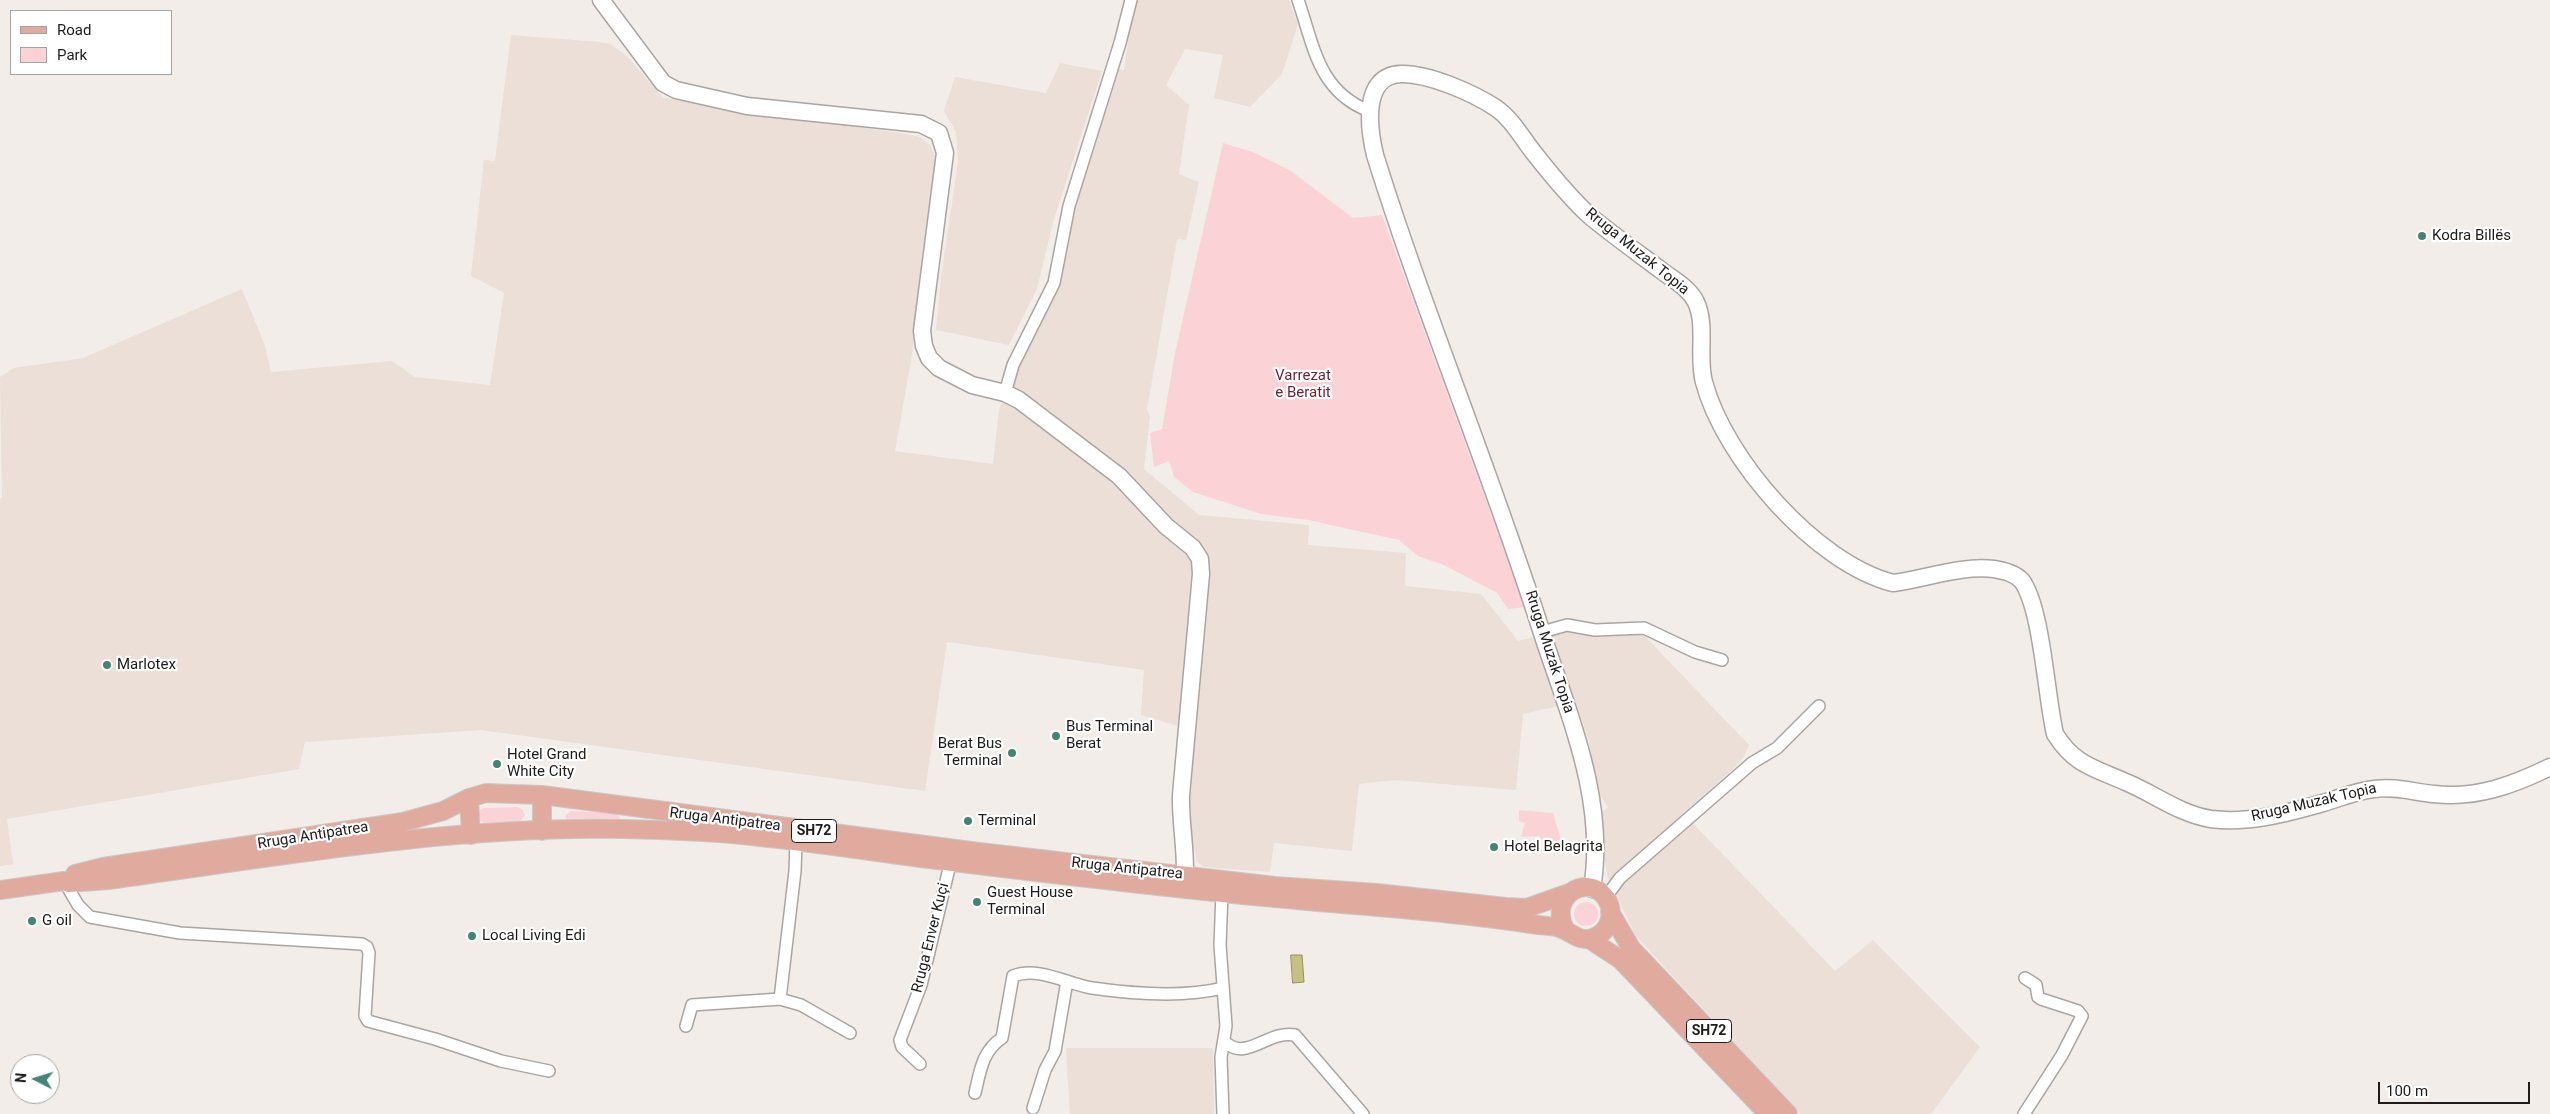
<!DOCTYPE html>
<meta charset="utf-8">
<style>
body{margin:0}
#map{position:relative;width:2550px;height:1114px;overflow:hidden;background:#f2ede9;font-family:Roboto,sans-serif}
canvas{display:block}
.legend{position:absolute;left:10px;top:10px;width:162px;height:65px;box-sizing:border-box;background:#fff;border:1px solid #a5a4a4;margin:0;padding:6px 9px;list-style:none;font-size:15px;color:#1e1c1b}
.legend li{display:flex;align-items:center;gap:10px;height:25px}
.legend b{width:25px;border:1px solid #a5a4a4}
.north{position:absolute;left:10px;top:1054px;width:50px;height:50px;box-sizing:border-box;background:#fff;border:1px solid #a5a4a4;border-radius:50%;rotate:275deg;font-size:14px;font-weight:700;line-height:20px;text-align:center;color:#1e1c1b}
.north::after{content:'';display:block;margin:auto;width:18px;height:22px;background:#438474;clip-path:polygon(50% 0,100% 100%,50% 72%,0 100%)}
.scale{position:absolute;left:2378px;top:1082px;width:152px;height:22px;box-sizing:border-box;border:2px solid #1e1c1b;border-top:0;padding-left:6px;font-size:15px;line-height:18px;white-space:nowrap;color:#1e1c1b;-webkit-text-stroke:4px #fff;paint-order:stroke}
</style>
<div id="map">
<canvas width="2550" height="1114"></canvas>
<ul class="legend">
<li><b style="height:6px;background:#e0ab9e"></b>Road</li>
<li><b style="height:14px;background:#fbd3d7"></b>Park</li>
</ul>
<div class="north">N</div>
<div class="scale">100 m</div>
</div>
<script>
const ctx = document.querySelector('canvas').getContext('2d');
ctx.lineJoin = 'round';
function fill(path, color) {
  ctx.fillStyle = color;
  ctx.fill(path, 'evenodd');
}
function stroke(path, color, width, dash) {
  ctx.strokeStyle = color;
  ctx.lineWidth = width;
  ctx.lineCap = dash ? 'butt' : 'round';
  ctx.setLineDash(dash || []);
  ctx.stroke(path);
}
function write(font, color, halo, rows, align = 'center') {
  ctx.font = font + ' Roboto,sans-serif';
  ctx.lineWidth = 4.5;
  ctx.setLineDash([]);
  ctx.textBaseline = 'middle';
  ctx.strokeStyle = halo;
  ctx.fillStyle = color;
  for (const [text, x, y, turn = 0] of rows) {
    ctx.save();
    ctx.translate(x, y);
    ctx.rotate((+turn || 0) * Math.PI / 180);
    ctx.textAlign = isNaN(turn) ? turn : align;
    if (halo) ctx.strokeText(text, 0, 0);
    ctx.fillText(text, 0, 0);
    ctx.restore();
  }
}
fill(new Path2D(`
 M 1134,0 L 1289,0 L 1298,24 L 1282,74 L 1250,107 L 1214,98 L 1223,55 L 1185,49 L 1166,85 L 1189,105 L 1179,174 L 1199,182 L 1186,240 L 1177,239 L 1147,409 L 1150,417 L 1144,469 L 1199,515 L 1309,525 L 1308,545 L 1406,553 L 1405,586 L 1481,594 L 1518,641 L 1575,627 L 1641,632 L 1749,745 L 1744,757 L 1732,770 L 1683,813 L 1835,971 L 1873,940 L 1980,1047 L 1931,1114 L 1800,1114 L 1635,935 L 1607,875 L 1598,815 L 1608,807 L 1597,790 L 1589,741 L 1576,702 L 1523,714 L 1516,790 L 1395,780 L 1359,784 L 1352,851 L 1274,843 L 1270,872 L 1204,867 L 1197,862 L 1188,818 L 1195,731 L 1141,715 L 1144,670 L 947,642 L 925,791 L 481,730 L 305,742 L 299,769 L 7,819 L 13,864 L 0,866 L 0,498 L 2,498 L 0,377 L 14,368 L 83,358 L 242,289 L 265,346 L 271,372 L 392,361 L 415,377 L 490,385 L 504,293 L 471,276 L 484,160 L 495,161 L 511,35 L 599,42 L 610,44 L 627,56 L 663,98 L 906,134 L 920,137 L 931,146 L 936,160 L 911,361 L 895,451 L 993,464 L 999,409 L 1026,350 L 1059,288 L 1071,220 L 1113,69 L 1124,70 Z
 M 1060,63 L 1102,71 L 1054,219 L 1037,289 L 1009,345 L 936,330 L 941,277 L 958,163 L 956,132 L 944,111 L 955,77 L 1046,93 Z
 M 1066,1048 L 1213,1048 L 1214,1114 L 1070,1114 Z`), '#ebdfd7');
fill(new Path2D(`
 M 1223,143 L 1253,152 L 1291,171 L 1353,218 L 1382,215 L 1525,607 L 1508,609 L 1497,593 L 1444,565 L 1418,556 L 1399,540 L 1308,520 L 1261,514 L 1193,492 L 1174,477 L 1169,461 L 1154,467 L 1150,433 L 1162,429 L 1175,353 Z
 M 517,807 L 522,809 L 525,815 L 519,823 L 484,824 L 478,818 L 480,810 L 484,808 Z
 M 1519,810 L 1553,813 L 1561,840 L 1549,852 L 1545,850 L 1545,843 L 1539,836 L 1521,837 L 1525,823 L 1519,821 Z
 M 571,811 L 616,813 L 620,818 L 618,821 L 568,823 L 565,816 Z
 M1574 914a12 12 0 1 1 24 0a12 12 0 1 1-24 0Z`), '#fbd3d7');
const water = new Path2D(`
 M 1291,955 L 1302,955 L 1304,982 L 1293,983 Z`);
fill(water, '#c6c181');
stroke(water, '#949062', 1);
const street = new Path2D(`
 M 1298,0 C 1314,46 1318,91 1369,111
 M 1005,393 L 1013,365 L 1054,283 L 1069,206 L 1120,43 L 1131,0
 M 1542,632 L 1567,625 L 1595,630 L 1644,628 L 1695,652 L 1722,660
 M 64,881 L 78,905 L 90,917 L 180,933 L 362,944 L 367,947 L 369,953 L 365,1016 L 368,1021 L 435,1039 L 501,1061 L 549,1071
 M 1222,893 L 1220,945 L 1226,1026 L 1221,1057 L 1223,1114
 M 1605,898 L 1620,878 L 1752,763 L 1777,748 L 1819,706
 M 780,999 L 795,871 L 796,842
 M 686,1026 L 692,1005 L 780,999 L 801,1005 L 850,1033
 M 1225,1042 C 1246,1062 1268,1030 1295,1035 L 1363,1114
 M 920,1064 L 902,1047 L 900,1040 L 921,985 L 952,856
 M 975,1093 C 980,1072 982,1051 1002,1038 L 1013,976 C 1039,966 1067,984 1092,988 C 1134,994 1182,998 1223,988
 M 1033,1108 L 1045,1070 L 1055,1051 L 1067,981
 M 2024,1114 L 2062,1055 L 2082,1016 L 2078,1011 L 2041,999 L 2038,997 L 2036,985 L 2025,978`);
const secondary = new Path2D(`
 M 601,0 L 663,83 L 676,90 L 747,106 L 921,124 L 939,133 L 945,153 L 922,331 L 924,346 L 929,358 L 939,368 L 972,385 L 1005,393 L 1019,400 L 1119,476 L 1166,526 L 1193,548 L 1200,559 L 1201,574 L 1181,795 C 1180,825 1188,858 1184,887
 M 1592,889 C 1607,799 1568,714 1541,630 C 1490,470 1425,315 1375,155 C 1369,130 1361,75 1401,74 C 1428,73 1473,93 1496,108 C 1512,119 1522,138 1534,153 C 1549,172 1573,201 1591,217 C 1613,235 1638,253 1662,271 C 1674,280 1689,288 1696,302 C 1707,326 1697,357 1704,382 C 1724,458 1815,563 1893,583 C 1926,579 1960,565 1994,569 C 2004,571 2015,573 2022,581 C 2042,609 2046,696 2055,734 C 2075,766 2095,768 2128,783 C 2156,795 2180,814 2211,819 C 2248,824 2288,813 2323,803 C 2340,798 2356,791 2374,789 C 2395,786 2413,792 2434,794 C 2476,799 2513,785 2550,767`);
const primary = new Path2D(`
 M 542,795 L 542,831
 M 469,798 L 471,835
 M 75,874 L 103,867 L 403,822 L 443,811 L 469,798 L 486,793 L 542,795 L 979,852 L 1275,886 L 1377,893 L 1506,907 L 1527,908 L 1569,893
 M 0,890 L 64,881 L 69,883 L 108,880 C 277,857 448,826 620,829 C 660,830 702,831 742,835 C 802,841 861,850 921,858 C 1042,873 1164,888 1286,899 C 1370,907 1455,912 1538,925 C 1546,926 1556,926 1562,929 C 1573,933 1579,942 1592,938 C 1609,933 1616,913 1606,898 C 1586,871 1548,898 1565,929
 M 1610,912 L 1631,948 L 1788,1114
 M 1589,939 L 1621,960 L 1768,1114`);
stroke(street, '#aaa5a2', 14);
stroke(secondary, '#aaa5a2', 19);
stroke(primary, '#c9c9c8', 20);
stroke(street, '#fff', 11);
stroke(secondary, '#fff', 16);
stroke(primary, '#e0ab9e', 18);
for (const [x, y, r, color] of [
 [2422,236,5,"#438474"],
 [107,665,5,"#438474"],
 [1056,736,5,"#438474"],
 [1012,753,5,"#438474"],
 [497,764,5,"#438474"],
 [968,821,5,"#438474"],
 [1494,847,5,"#438474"],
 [977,902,5,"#438474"],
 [32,921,5,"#438474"],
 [472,936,5,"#438474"]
]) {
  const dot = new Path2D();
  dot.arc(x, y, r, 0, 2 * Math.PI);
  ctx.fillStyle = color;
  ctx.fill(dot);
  stroke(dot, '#fff', 2);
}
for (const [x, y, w] of [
 [814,831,45],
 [1709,1031,45]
]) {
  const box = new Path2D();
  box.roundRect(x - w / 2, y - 11.5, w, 23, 4);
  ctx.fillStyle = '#fff';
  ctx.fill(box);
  stroke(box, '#1e1c1b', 1);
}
write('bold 14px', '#1e1c1b', null, [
 ["SH72",814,831],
 ["SH72",1709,1031]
]);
write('15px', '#1e1c1b', '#fff', [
 ["Kodra Billës",2432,236],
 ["Marlotex",117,665],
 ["Bus Terminal",1066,727],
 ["Berat",1066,744],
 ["Berat Bus",1002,744,"right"],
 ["Terminal",1002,761,"right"],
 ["Hotel Grand",507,755],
 ["White City",507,772],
 ["Terminal",978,821],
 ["Hotel Belagrita",1504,847],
 ["Guest House",987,893],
 ["Terminal",987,910],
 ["G oil",42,921],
 ["Local Living Edi",482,936]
], 'left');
write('15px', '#1e1c1b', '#fff', [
 ["Rruga Muzak Topia",1637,252,39],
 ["Rruga Muzak Topia",1549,652,72],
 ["Rruga Muzak Topia",2314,803,-13],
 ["Rruga Antipatrea",725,820,7],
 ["Rruga Antipatrea",313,836,-9],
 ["Rruga Antipatrea",1127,869,6],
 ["Rruga Enver Kuçi",931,938,-76]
]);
write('15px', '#701f31', '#fff', [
 ["Varrezat",1303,376],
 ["e Beratit",1303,393]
]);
</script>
